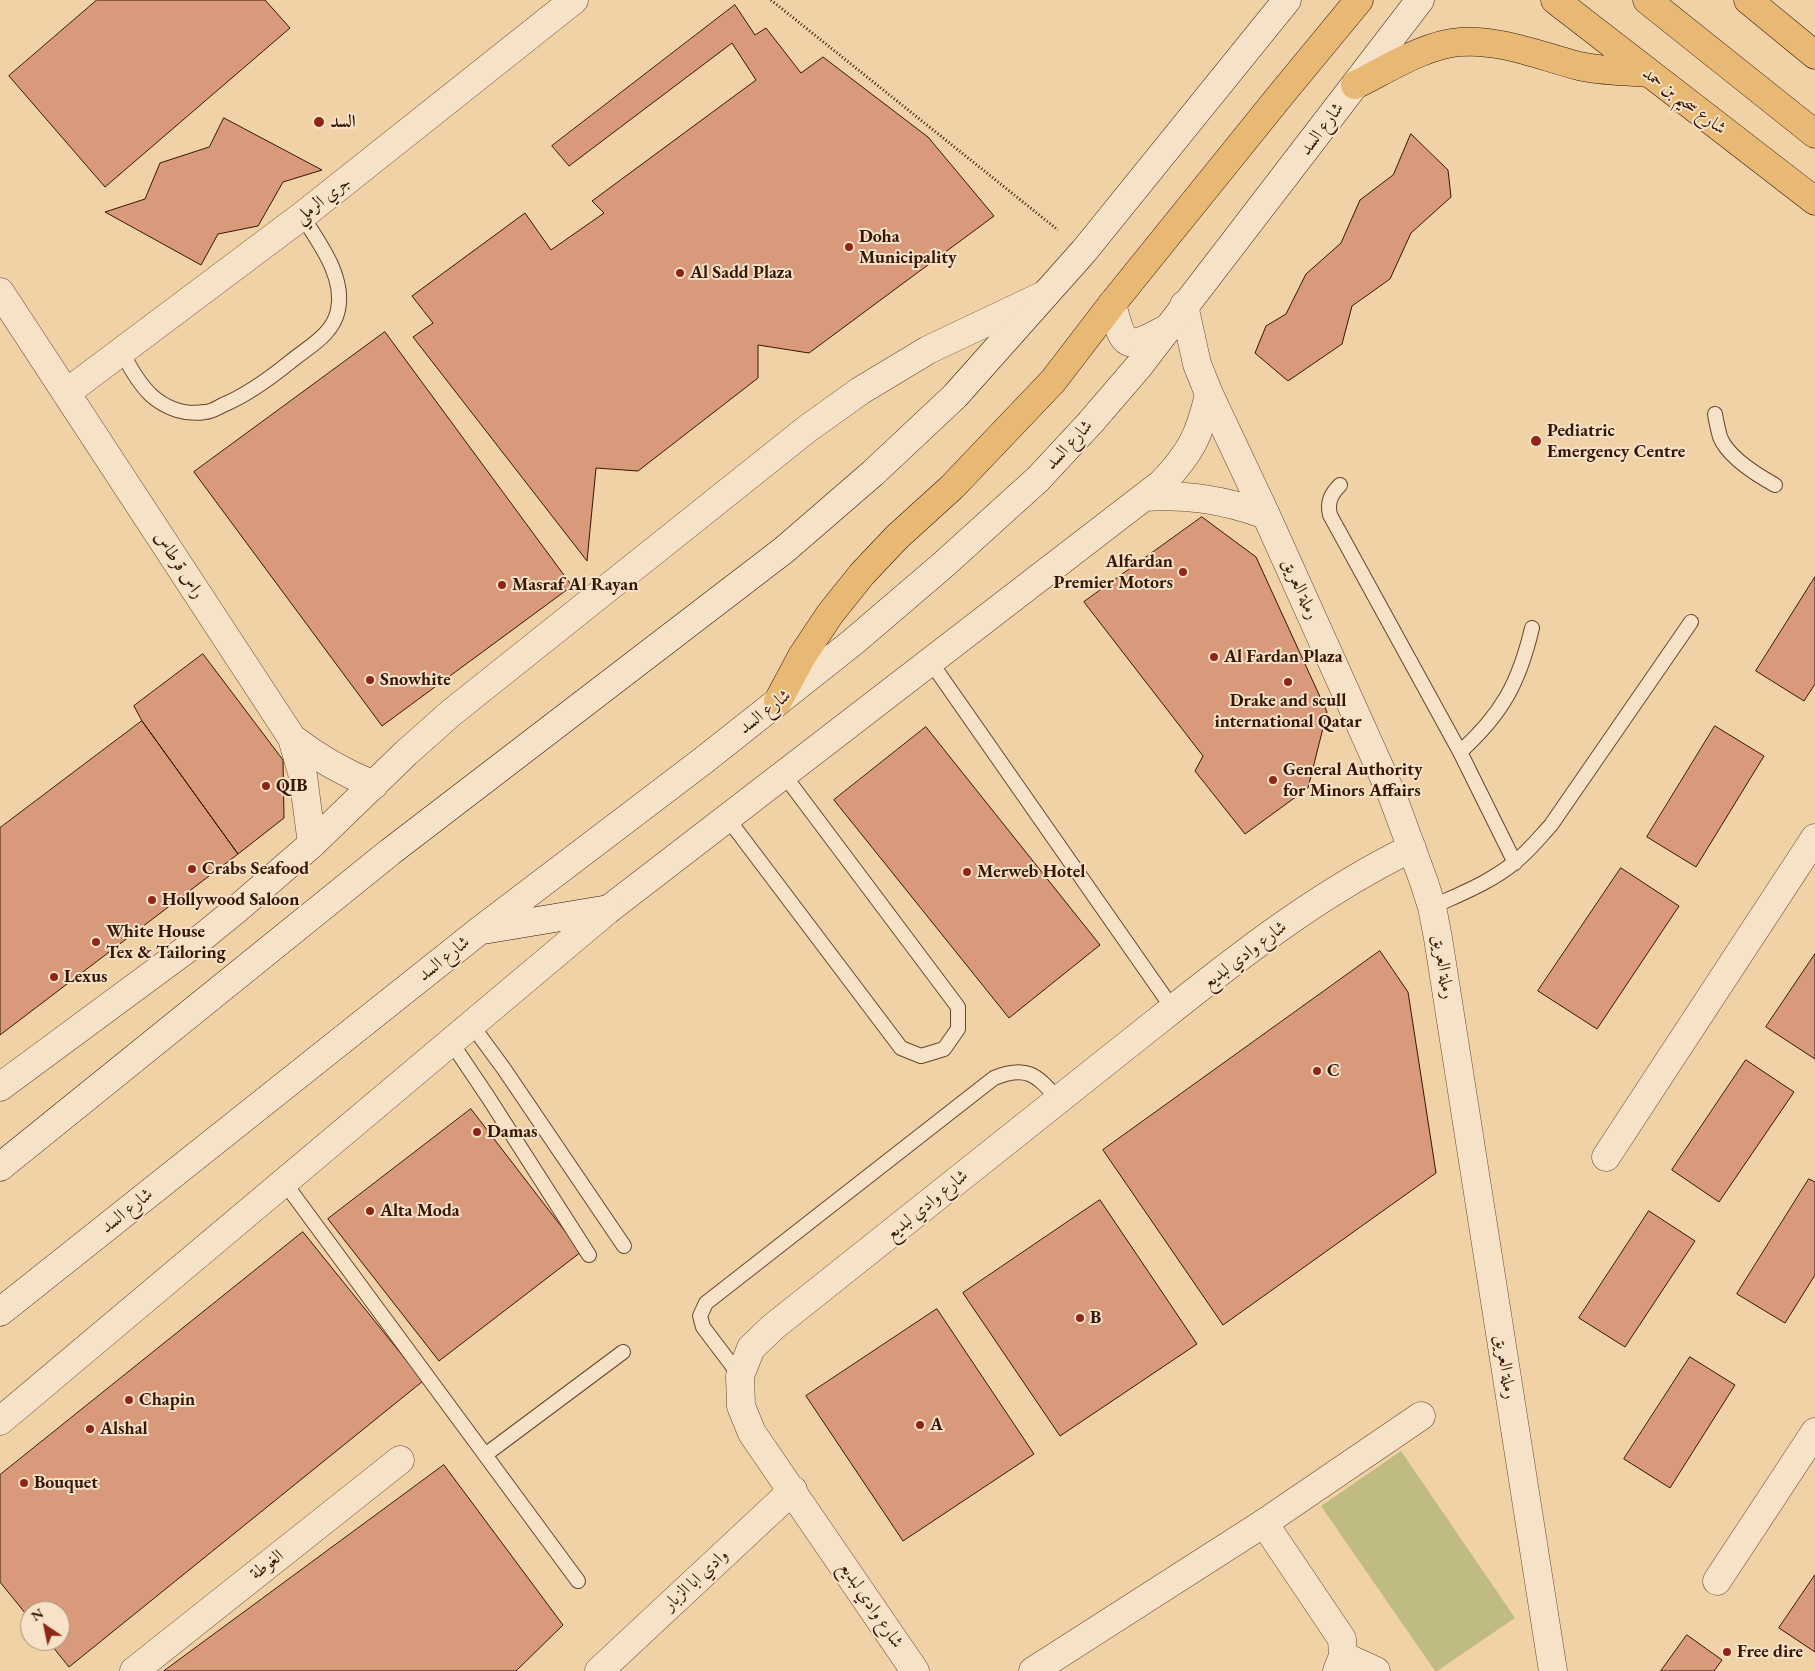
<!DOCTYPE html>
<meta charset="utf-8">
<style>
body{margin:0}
#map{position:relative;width:1815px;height:1671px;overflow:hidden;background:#f1d2a7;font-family:"EB Garamond",serif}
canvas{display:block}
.north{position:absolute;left:20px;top:1601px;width:50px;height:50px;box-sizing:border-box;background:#f6e2c6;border:1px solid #a99079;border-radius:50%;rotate:326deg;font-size:14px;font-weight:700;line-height:20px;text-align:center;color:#361606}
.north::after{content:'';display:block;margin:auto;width:18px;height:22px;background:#8f2418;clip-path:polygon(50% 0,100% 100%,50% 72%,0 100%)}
</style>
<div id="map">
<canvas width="1815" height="1671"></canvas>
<div class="north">N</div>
</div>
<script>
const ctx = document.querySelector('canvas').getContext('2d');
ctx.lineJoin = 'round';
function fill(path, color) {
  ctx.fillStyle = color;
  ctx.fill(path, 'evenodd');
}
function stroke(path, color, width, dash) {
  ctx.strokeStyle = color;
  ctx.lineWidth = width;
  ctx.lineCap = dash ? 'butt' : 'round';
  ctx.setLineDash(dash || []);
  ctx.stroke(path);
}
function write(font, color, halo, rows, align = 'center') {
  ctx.font = font + ' "EB Garamond",Amiri,serif';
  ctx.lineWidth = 4;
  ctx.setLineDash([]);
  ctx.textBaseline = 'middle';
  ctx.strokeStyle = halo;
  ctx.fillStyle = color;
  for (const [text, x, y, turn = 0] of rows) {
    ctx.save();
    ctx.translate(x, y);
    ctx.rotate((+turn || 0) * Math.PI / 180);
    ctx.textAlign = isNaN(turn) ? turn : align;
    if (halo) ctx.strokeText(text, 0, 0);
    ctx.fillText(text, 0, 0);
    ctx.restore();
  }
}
fill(new Path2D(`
 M 1401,1451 L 1515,1618 L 1437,1671 L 1435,1671 L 1321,1506 Z`), '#c0ba83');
const building = new Path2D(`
 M 97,0 L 265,0 L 290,28 L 105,187 L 9,76 Z
 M 735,5 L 755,35 L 766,28 L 801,73 L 823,57 L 928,137 L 994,216 L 809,353 L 758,345 L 758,378 L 638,471 L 596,468 L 587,561 L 413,337 L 433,323 L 412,296 L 525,213 L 551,250 L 604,213 L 592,201 L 756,80 L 732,43 L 569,166 L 552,146 Z
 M 224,118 L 322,170 L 283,182 L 258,226 L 218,234 L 201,265 L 105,212 L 145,199 L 160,163 L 209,147 Z
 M 1411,134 L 1448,170 L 1451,197 L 1411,233 L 1390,279 L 1352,306 L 1342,344 L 1288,381 L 1255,353 L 1266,326 L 1286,314 L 1306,274 L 1341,243 L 1360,200 L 1393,175 Z
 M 385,332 L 572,586 L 382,726 L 194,472 Z
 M 1202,517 L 1256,557 L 1327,712 L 1308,788 L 1245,834 L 1195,771 L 1203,756 L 1084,602 Z
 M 1815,577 L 1815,684 L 1804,701 L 1756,671 Z
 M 203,654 L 283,760 L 284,818 L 238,854 L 142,721 L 134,706 Z
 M 142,721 L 238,854 L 0,1035 L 0,828 Z
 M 1715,726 L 1764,756 L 1696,867 L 1647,837 Z
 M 926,727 L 1100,945 L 1009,1018 L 834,800 Z
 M 1621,868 L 1679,906 L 1597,1029 L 1538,991 Z
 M 1380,951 L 1408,992 L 1436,1173 L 1223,1325 L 1103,1150 Z
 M 1815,954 L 1815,1059 L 1766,1027 Z
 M 1746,1060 L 1794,1092 L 1719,1202 L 1672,1170 Z
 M 471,1109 L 581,1252 L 439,1361 L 328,1219 Z
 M 1809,1179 L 1815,1182 L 1815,1275 L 1785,1323 L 1737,1294 Z
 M 1100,1200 L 1197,1344 L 1060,1436 L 963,1293 Z
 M 1649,1211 L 1695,1241 L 1625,1347 L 1579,1318 Z
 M 303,1232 L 423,1381 L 69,1667 L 48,1641 L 60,1641 L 60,1611 L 30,1611 L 30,1619 L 0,1582 L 0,1475 Z
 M 937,1309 L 1034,1454 L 903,1541 L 806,1396 Z
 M 1690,1357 L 1735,1385 L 1670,1488 L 1624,1459 Z
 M 444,1465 L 563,1625 L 516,1671 L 164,1671 Z
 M 1815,1575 L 1815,1652 L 1779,1628 Z
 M 1687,1635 L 1722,1660 L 1714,1671 L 1661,1671 Z`);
fill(building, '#d9997b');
stroke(building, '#361606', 1);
const lane = new Path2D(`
 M 122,352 C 130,368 139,384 152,396 C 167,409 186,415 205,412 C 211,412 217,408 223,405 C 247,395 269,379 290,362 C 308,347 333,335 338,310 C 345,276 319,243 302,216
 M 1715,414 C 1716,421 1718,429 1720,437 C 1728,457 1757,475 1775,485
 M 1340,485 C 1331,494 1327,502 1330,515 L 1460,752 L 1515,863
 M 930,661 L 1173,1009
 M 1460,752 C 1502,714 1519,683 1532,628
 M 728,819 L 901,1048 L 921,1056 L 944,1049 L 958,1029 L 958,1007 L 784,775
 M 1432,907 C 1460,894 1491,882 1515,862 C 1529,851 1539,838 1551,825 L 1691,622
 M 471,1024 L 504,1069 L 624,1246
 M 451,1042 L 488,1097 L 589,1255
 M 284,1182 L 578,1581
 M 740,1376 L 703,1327 L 700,1316 L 706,1303 L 994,1078 C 1028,1064 1037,1076 1059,1100
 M 485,1455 L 623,1352`);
const street = new Path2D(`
 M 0,292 L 292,738 L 303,776 L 312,844
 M 1112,304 C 1124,349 1125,351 1166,329
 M 1184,305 L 1197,364 L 1209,394 L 1266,515 L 1392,795 L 1424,882 L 1432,907 L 1438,938 L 1553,1671
 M 66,393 L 302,216 L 574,0
 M 1144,497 C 1188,494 1224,500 1266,515
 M 292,738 C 318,758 344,773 374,785
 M 0,1087 L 199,940 L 237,909 L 312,844 L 406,753 L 451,713 L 807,429 L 860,391 L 928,350 L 1044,295
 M 1606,1157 L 1815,838
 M 0,1421 L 609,909 L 1162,483 C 1191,453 1200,434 1209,394
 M 1264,1523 L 1342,1639 L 1343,1656 L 1337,1671
 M 1717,1581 L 1815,1432
 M 1343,1656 L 1376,1671
 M 134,1671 L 400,1460
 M 599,1671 L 793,1490
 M 915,1671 L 752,1433 L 741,1406 L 740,1376 L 751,1348 L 773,1327 C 887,1236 1002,1145 1116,1054 C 1210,980 1304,900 1412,848
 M 1033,1671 L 1264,1523 L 1421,1416`);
const secondary = new Path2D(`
 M 483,930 L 609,909
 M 0,1167 L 390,852 L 784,550 L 873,473 L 955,396 L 1084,251 L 1287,0
 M 0,1312 L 479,931 L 704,760 L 853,642 L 943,565 L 1038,479 L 1090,423 L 1139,366 L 1420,0`);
const highway = new Path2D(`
 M 1555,0 L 1815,201
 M 1647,0 L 1815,134
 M 1748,0 L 1815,55
 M 1355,85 C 1386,70 1426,44 1460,42 C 1501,39 1540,56 1579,66 C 1601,71 1624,71 1647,73
 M 778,701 L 802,656 L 830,614 L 862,574 L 897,537 L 952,487 L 1053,381 L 1112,304 L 1279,97 L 1359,0`);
stroke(lane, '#65452e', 16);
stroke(street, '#65452e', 29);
stroke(secondary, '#361606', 29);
stroke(highway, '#361606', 29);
stroke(new Path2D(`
 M 771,0 L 1058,230`), '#361606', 3, [1, 2.5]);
stroke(lane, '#f6e2c6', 14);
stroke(street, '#f6e2c6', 28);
stroke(secondary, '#f6e2c6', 28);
stroke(highway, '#e8b974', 28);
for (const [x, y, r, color] of [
 [319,122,6,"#8f2418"],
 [849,247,5,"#8f2418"],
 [680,273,5,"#8f2418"],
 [1536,441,6,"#8f2418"],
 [1183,572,5,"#8f2418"],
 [502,585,5,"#8f2418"],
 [1214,657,5,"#8f2418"],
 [370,680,5,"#8f2418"],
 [1288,682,5,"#8f2418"],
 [1273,780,5,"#8f2418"],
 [266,786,5,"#8f2418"],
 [192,869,5,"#8f2418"],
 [967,872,5,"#8f2418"],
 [152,900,5,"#8f2418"],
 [96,942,5,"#8f2418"],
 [54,977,5,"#8f2418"],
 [1317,1071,5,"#8f2418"],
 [477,1132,5,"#8f2418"],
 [370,1211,5,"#8f2418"],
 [1080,1318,5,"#8f2418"],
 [129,1400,5,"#8f2418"],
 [920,1425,5,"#8f2418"],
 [90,1429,5,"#8f2418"],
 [24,1483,5,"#8f2418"],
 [1727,1652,5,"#8f2418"]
]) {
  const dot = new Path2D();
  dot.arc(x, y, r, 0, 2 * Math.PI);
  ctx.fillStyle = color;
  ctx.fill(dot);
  stroke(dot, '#f6e2c6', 2);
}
write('18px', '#361606', '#f6e2c6', [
 ["شارع سحيم بن حمد",1684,101,37],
 ["شارع السد",1322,129,-53],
 ["جري الرملي",323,200,-38],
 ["شارع السد",1069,445,-47],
 ["راس قرطاس",179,565,57],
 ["رملة العريق",1300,589,66],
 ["شارع السد",765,712,-38],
 ["شارع وادي لبديع",1245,955,-37],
 ["شارع السد",444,959,-39],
 ["رملة العريق",1443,967,81],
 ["شارع وادي لبديع",927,1205,-39],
 ["شارع السد",127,1211,-39],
 ["رملة العريق",1505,1367,81],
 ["الغوطة",267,1565,-38],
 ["وادي ابا الزبار",696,1580,-43],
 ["شارع وادي لبديع",871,1605,56]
]);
write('bold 18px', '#361606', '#f6e2c6', [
 ["السد",330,122],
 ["Doha",859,237],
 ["Municipality",859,258],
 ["Al Sadd Plaza",690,273],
 ["Pediatric",1547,431],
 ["Emergency Centre",1547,452],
 ["Alfardan",1173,562,"right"],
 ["Premier Motors",1173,583,"right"],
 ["Masraf Al Rayan",512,585],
 ["Al Fardan Plaza",1224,657],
 ["Snowhite",380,680],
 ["Drake and scull",1288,701,"center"],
 ["international Qatar",1288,722,"center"],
 ["General Authority",1283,770],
 ["for Minors Affairs",1283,791],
 ["QIB",276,786],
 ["Crabs Seafood",202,869],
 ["Merweb Hotel",977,872],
 ["Hollywood Saloon",162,900],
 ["White House",106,932],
 ["Tex & Tailoring",106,953],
 ["Lexus",64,977],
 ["C",1327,1071],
 ["Damas",487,1132],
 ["Alta Moda",380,1211],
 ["B",1090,1318],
 ["Chapin",139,1400],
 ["A",930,1425],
 ["Alshal",100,1429],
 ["Bouquet",34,1483],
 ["Free dire",1737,1652]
], 'left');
</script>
